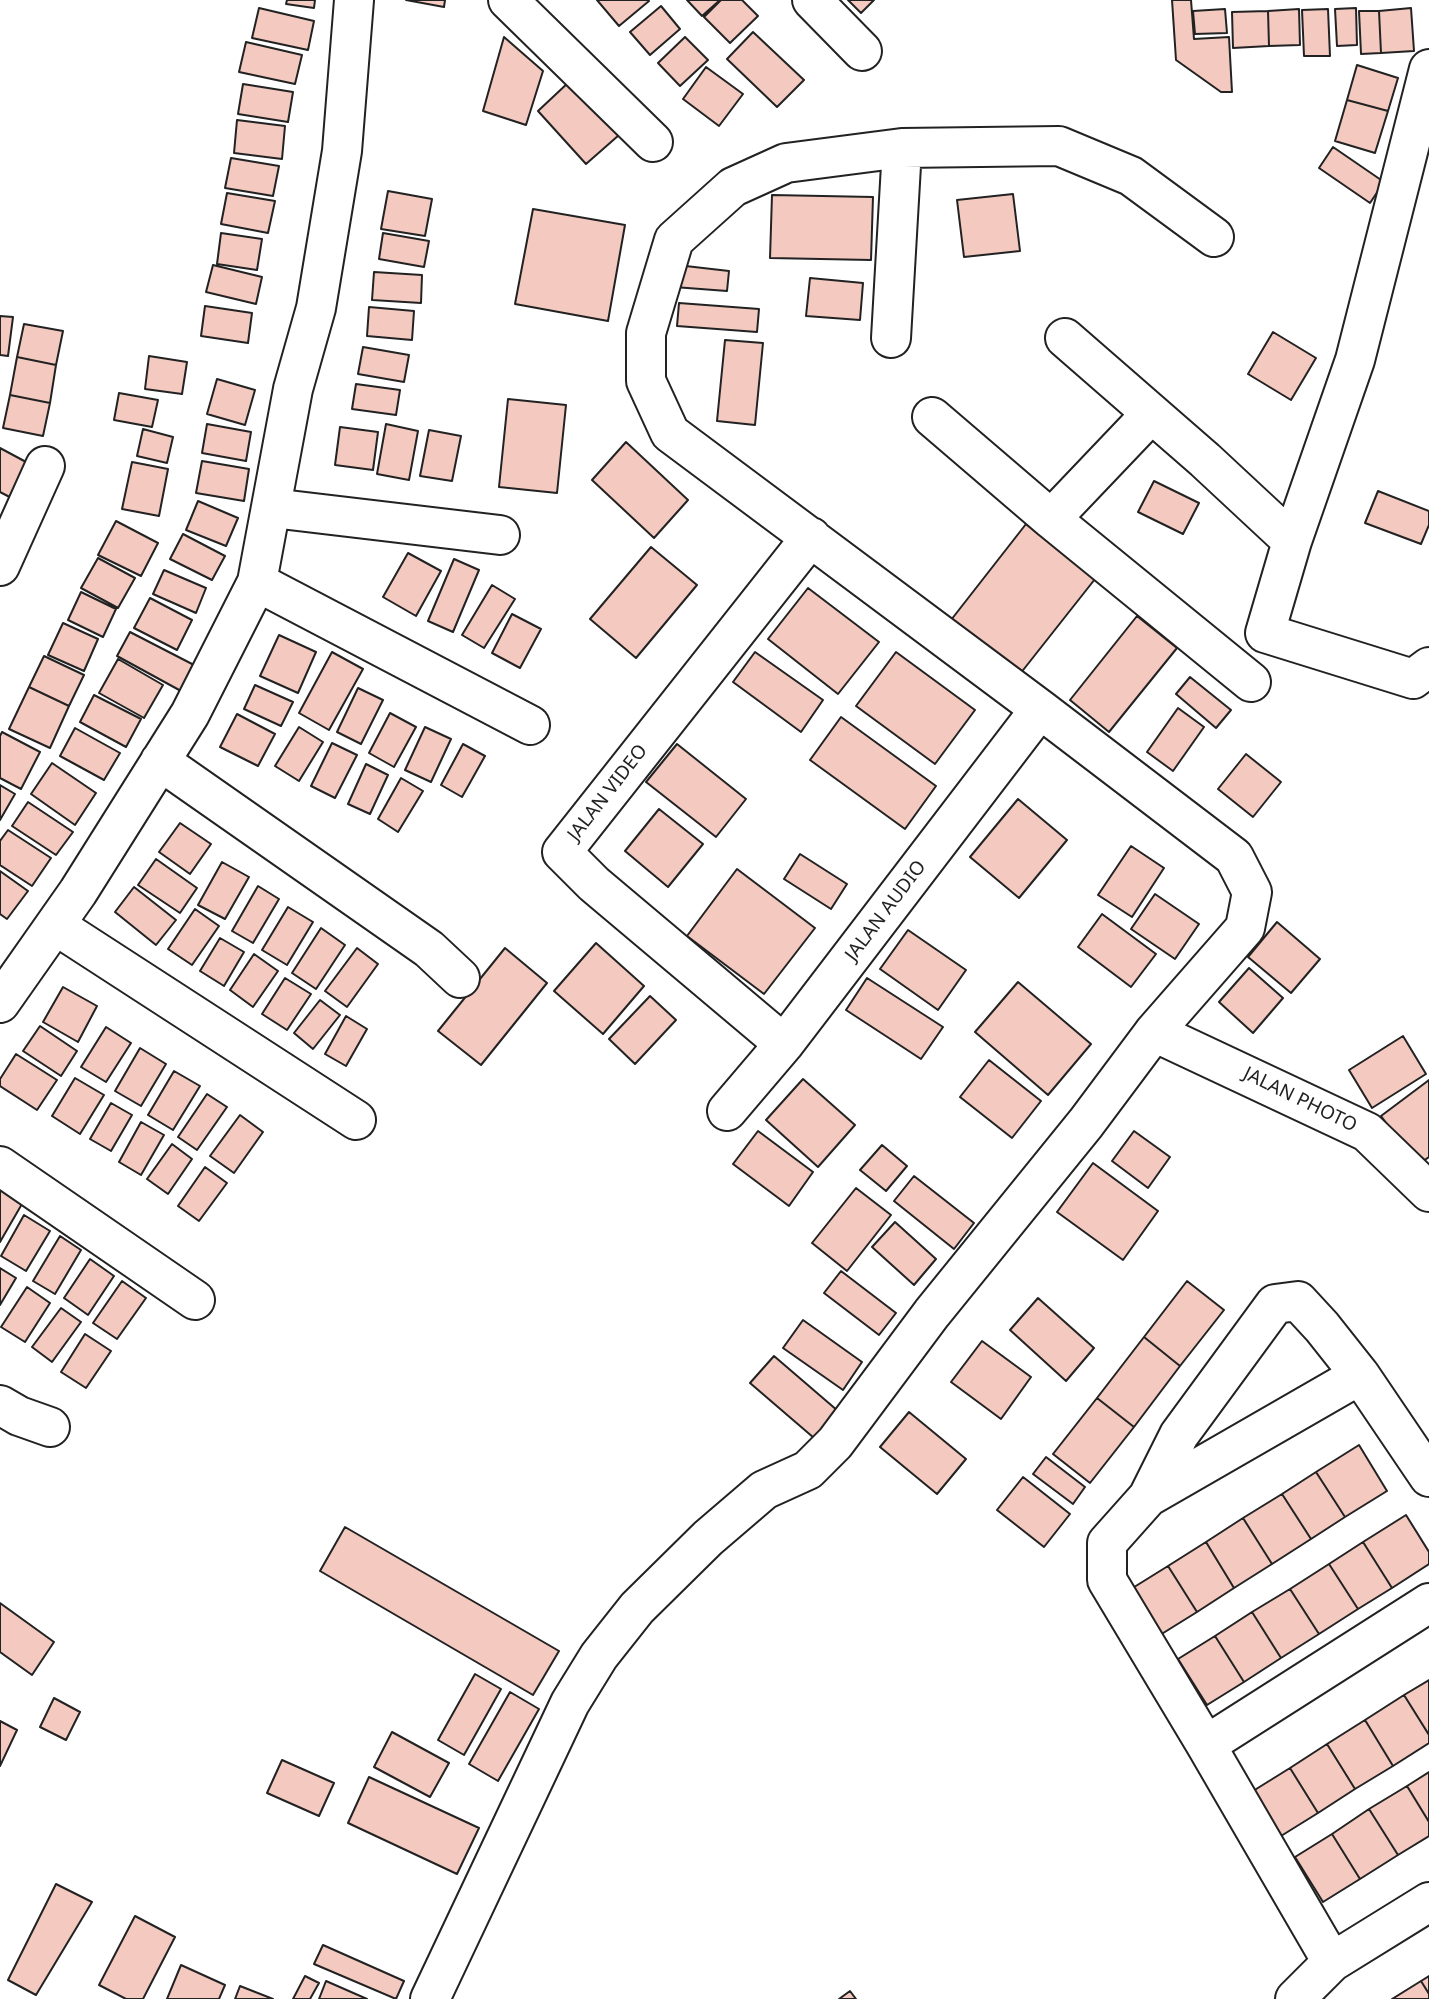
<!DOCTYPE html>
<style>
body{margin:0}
canvas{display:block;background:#fff}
</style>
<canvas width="1429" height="1999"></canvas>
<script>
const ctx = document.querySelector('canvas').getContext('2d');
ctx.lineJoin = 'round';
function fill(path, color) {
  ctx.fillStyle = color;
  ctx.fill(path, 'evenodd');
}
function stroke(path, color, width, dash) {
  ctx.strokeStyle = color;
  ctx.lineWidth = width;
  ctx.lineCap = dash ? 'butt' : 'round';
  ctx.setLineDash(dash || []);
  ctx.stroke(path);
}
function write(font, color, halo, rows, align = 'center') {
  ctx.font = font + ' "Noto Sans",sans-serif';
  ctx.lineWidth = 5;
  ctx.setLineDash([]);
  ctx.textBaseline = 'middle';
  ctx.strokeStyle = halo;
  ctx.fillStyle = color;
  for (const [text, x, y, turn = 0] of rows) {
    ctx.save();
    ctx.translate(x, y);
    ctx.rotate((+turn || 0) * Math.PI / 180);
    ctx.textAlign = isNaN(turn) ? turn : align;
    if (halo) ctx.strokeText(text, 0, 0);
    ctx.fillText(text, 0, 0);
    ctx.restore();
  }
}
const building = new Path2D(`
 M 287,0 L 315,0 L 314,8 L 286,4 Z
 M 406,0 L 445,0 L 444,7 Z
 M 597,0 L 648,0 L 649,1 L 619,26 Z
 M 687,0 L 720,0 L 702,16 Z
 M 721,0 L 742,0 L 758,16 L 730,43 L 704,17 Z
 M 848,0 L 874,0 L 861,13 Z
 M 1172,0 L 1191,0 L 1194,39 L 1229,37 L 1232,92 L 1221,92 L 1176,60 Z
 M 661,6 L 680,29 L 650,55 L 630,32 Z
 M 259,8 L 314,21 L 308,50 L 252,38 Z
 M 1356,8 L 1357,45 L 1337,46 L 1335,9 Z
 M 1411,8 L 1414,51 L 1381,53 L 1379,11 Z
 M 1225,9 L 1227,33 L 1195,34 L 1193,11 Z
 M 1299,9 L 1300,45 L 1269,46 L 1268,11 Z
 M 1328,9 L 1330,56 L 1304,56 L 1302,10 Z
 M 1268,11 L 1269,46 L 1233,48 L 1232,12 Z
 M 1359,11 L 1379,11 L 1381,53 L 1361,54 Z
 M 753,32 L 804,80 L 777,107 L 727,59 Z
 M 504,37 L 543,71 L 526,125 L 483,111 Z
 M 685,37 L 708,60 L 680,86 L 658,63 Z
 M 246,42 L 302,55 L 295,84 L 239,72 Z
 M 1357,65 L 1398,78 L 1388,111 L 1347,100 Z
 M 706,67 L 743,94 L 719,126 L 683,99 Z
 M 570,81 L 619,135 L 586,164 L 538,111 Z
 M 243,84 L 293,92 L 288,122 L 238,114 Z
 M 1347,100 L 1388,111 L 1375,153 L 1335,141 Z
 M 237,120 L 285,126 L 282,159 L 234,153 Z
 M 1333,147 L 1384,182 L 1370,203 L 1319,168 Z
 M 231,158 L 279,166 L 273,196 L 225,188 Z
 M 388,191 L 432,199 L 425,236 L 381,229 Z
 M 227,193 L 275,201 L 268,233 L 221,224 Z
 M 1013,194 L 1020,251 L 964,257 L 957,200 Z
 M 772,195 L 873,197 L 871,260 L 770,258 Z
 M 533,209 L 625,225 L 608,321 L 515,304 Z
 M 221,233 L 262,239 L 257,270 L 217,264 Z
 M 383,233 L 429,241 L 424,267 L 379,259 Z
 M 213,265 L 262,277 L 256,304 L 206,292 Z
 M 677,265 L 729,271 L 727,291 L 674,287 Z
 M 374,272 L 422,275 L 421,303 L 372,300 Z
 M 810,278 L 863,283 L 860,320 L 806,316 Z
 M 679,303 L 759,309 L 757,332 L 677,326 Z
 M 205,306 L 252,313 L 248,343 L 201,336 Z
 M 369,307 L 414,311 L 412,340 L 367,336 Z
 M 0,316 L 13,317 L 8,356 L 0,355 Z
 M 24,324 L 63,331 L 56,365 L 17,357 Z
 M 1273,332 L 1316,358 L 1291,400 L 1248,374 Z
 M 725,340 L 763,343 L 755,425 L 717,421 Z
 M 363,347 L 409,355 L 404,382 L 358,374 Z
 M 149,356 L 187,362 L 182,394 L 145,389 Z
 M 17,357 L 56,365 L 50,403 L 10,395 Z
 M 217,379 L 255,390 L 245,425 L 207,414 Z
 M 356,384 L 400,390 L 396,415 L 352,409 Z
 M 119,393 L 158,400 L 152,427 L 114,420 Z
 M 10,395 L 50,403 L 43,436 L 3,428 Z
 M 508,399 L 566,405 L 557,493 L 499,487 Z
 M 207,424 L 251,432 L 246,461 L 202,453 Z
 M 386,424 L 418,431 L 409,480 L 377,474 Z
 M 340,427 L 378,432 L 373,470 L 335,465 Z
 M 143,429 L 173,437 L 167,463 L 137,456 Z
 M 429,430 L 461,436 L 452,481 L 420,476 Z
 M 626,442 L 688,500 L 654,538 L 592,480 Z
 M 0,448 L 41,470 L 23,504 L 0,492 Z
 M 202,461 L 249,469 L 244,501 L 196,493 Z
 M 132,462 L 168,469 L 159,516 L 122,509 Z
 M 1154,481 L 1199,503 L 1183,534 L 1138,512 Z
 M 1378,491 L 1429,511 L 1429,525 L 1421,544 L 1365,523 Z
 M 198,501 L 238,518 L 226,546 L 186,530 Z
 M 116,521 L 158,543 L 141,576 L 98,555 Z
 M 1026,524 L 1095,579 L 1020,674 L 951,620 Z
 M 183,534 L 225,556 L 212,580 L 170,559 Z
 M 651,547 L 697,585 L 636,658 L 590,619 Z
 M 408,553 L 441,571 L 416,616 L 383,597 Z
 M 98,558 L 135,578 L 118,608 L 81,588 Z
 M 454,559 L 479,570 L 453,632 L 428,621 Z
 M 164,570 L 206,588 L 196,613 L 153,594 Z
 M 492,585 L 515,599 L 484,648 L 462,635 Z
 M 808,588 L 879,642 L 838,694 L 768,639 Z
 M 81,592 L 116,609 L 103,637 L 68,620 Z
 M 150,598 L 192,620 L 177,650 L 134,628 Z
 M 512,614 L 541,629 L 520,668 L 492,653 Z
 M 1137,616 L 1177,648 L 1109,732 L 1070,700 Z
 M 63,623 L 98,639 L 84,671 L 48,655 Z
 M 130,632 L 194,665 L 181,691 L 117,656 Z
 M 279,635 L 316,652 L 298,693 L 260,676 Z
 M 332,652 L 363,669 L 329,730 L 299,713 Z
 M 755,652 L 823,700 L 801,732 L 733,682 Z
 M 896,652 L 975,710 L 935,764 L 856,706 Z
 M 44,656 L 84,675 L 69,706 L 29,687 Z
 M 118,659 L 163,685 L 144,718 L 99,693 Z
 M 1190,677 L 1231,710 L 1216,728 L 1176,694 Z
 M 255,685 L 293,702 L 281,726 L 244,709 Z
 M 29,687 L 69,706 L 50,748 L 9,729 Z
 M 358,688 L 383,700 L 361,744 L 337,732 Z
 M 94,695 L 141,719 L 126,747 L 80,722 Z
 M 1178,708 L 1204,727 L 1173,771 L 1147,752 Z
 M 390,713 L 416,727 L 394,767 L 369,753 Z
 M 237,714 L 275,734 L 258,766 L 220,747 Z
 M 841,717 L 936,786 L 905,829 L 810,760 Z
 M 299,727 L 323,742 L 299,781 L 275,766 Z
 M 425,727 L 451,739 L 431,782 L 405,770 Z
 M 75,728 L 120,753 L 104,780 L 60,756 Z
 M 2,732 L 40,752 L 21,789 L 0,778 L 0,736 Z
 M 332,743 L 357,755 L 335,798 L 311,786 Z
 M 463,744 L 485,756 L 462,797 L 441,785 Z
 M 677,744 L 746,799 L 716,837 L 646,782 Z
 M 1246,754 L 1281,782 L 1253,817 L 1218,789 Z
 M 52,763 L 96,793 L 75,825 L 31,794 Z
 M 366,764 L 388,775 L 370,814 L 348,804 Z
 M 401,778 L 423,791 L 398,832 L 378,819 Z
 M 0,785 L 15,794 L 0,820 Z
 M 1018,799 L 1067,840 L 1019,898 L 970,857 Z
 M 28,802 L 73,832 L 56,855 L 12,826 Z
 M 659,809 L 703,844 L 668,887 L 625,851 Z
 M 180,823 L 211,844 L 190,874 L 159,852 Z
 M 8,830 L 51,858 L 32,886 L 0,865 L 0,841 Z
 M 1131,846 L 1164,868 L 1132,917 L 1098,895 Z
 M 800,854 L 847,884 L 831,909 L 784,879 Z
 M 156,859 L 197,888 L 180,913 L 138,885 Z
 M 222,862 L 249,877 L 225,919 L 198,905 Z
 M 737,869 L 815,928 L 764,994 L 687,936 Z
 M 0,871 L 28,891 L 7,919 L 0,914 Z
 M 258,886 L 279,899 L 253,943 L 232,931 Z
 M 134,887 L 176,920 L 156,945 L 115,912 Z
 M 1155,894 L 1199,924 L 1175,959 L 1131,929 Z
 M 288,907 L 313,922 L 287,965 L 262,950 Z
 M 195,909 L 219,926 L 192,965 L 168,949 Z
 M 1102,914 L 1156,954 L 1131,987 L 1078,947 Z
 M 1277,922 L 1320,959 L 1291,993 L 1248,957 Z
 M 321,928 L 345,945 L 316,989 L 292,973 Z
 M 908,930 L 966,970 L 938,1010 L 880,969 Z
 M 220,938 L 244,952 L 224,986 L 200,971 Z
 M 596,943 L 644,986 L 603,1034 L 554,991 Z
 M 357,948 L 378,964 L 347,1007 L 325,991 Z
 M 505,948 L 547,983 L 481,1065 L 438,1031 Z
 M 254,954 L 278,971 L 253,1007 L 230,990 Z
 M 1249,968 L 1283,998 L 1253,1033 L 1219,1002 Z
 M 285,978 L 311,994 L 287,1030 L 262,1014 Z
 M 867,978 L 943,1027 L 921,1059 L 846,1010 Z
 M 1018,982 L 1091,1044 L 1048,1095 L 975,1032 Z
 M 63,987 L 97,1006 L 78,1042 L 43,1022 Z
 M 650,996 L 676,1020 L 635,1064 L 609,1039 Z
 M 320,1000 L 340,1015 L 313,1049 L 294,1033 Z
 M 346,1016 L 367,1029 L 346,1066 L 325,1054 Z
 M 40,1026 L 77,1051 L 61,1076 L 23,1051 Z
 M 106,1027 L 131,1043 L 106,1082 L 81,1067 Z
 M 1403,1036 L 1426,1074 L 1372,1108 L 1349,1070 Z
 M 140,1048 L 166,1064 L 141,1106 L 115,1091 Z
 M 16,1054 L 57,1080 L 37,1110 L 0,1086 L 0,1079 Z
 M 989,1060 L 1041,1101 L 1012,1138 L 960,1097 Z
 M 174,1071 L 200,1086 L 173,1130 L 148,1115 Z
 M 75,1078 L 104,1095 L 80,1134 L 52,1116 Z
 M 803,1079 L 855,1125 L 818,1167 L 766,1120 Z
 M 1429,1080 L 1429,1157 L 1417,1165 L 1381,1116 Z
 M 207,1094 L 227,1107 L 197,1150 L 178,1137 Z
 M 111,1103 L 132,1115 L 111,1151 L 90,1139 Z
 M 240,1115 L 263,1132 L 234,1173 L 210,1156 Z
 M 141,1122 L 164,1135 L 141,1175 L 119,1162 Z
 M 758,1131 L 813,1172 L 789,1206 L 733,1164 Z
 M 1134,1131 L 1170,1157 L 1148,1188 L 1112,1161 Z
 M 172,1144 L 192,1159 L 168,1194 L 147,1179 Z
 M 882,1145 L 907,1166 L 886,1191 L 860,1170 Z
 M 1093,1163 L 1158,1211 L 1123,1260 L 1057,1212 Z
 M 205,1167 L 227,1183 L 199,1221 L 178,1206 Z
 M 914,1176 L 974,1223 L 954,1249 L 894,1201 Z
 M 0,1182 L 26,1197 L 0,1242 Z
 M 856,1188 L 891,1215 L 847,1271 L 812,1243 Z
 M 24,1215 L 50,1231 L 26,1271 L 1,1256 Z
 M 895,1222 L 936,1259 L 914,1285 L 872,1247 Z
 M 60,1236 L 81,1250 L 55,1294 L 33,1281 Z
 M 90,1259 L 114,1276 L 88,1315 L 64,1298 Z
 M 0,1268 L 16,1278 L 0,1305 Z
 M 841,1271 L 896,1313 L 879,1335 L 824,1293 Z
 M 122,1281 L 146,1298 L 117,1339 L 93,1323 Z
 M 1187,1281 L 1224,1310 L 1180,1366 L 1144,1337 Z
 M 27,1287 L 50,1303 L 25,1342 L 1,1327 Z
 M 1038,1298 L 1094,1348 L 1066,1381 L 1010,1330 Z
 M 61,1308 L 81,1322 L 52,1362 L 32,1347 Z
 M 803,1320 L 862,1362 L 843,1390 L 783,1348 Z
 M 85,1334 L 111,1351 L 86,1388 L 61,1372 Z
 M 1144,1337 L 1180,1366 L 1134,1427 L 1097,1398 Z
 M 982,1341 L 1031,1377 L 1001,1419 L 951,1382 Z
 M 774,1356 L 838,1411 L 814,1438 L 750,1383 Z
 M 1097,1398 L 1134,1427 L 1090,1483 L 1053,1454 Z
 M 909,1412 L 966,1459 L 937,1494 L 880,1447 Z
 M 1359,1445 L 1387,1491 L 1345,1517 L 1316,1472 Z
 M 1046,1457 L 1085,1487 L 1073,1504 L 1033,1474 Z
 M 1316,1472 L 1345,1517 L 1311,1539 L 1282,1494 Z
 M 1023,1477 L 1070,1514 L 1044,1547 L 997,1510 Z
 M 1282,1494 L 1311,1539 L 1272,1564 L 1243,1518 Z
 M 1406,1515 L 1429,1552 L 1429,1564 L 1392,1588 L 1363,1542 Z
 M 1243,1518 L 1272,1564 L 1234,1588 L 1206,1542 Z
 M 345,1527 L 559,1651 L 533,1695 L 320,1571 Z
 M 1206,1542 L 1234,1588 L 1197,1612 L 1168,1566 Z
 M 1363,1542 L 1392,1588 L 1358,1609 L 1329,1564 Z
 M 1329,1564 L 1358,1609 L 1319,1634 L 1290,1589 Z
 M 1168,1566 L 1197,1612 L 1160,1635 L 1131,1589 Z
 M 1290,1589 L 1319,1634 L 1281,1658 L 1252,1612 Z
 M 0,1603 L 54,1642 L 32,1675 L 0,1652 Z
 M 1252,1612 L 1281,1658 L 1244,1682 L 1215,1636 Z
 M 1215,1636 L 1244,1682 L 1207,1705 L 1178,1659 Z
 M 475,1674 L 501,1689 L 464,1755 L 438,1740 Z
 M 1429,1680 L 1429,1735 L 1404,1695 Z
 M 510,1692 L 539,1709 L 498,1781 L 469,1764 Z
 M 1404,1695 L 1429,1735 L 1429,1743 L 1393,1766 L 1365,1720 Z
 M 54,1698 L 80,1712 L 66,1740 L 40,1727 Z
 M 1365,1720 L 1393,1766 L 1355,1789 L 1327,1744 Z
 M 0,1721 L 17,1730 L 0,1766 Z
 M 392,1732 L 449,1763 L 430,1797 L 374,1767 Z
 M 1327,1744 L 1355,1789 L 1318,1813 L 1290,1768 Z
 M 282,1760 L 334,1783 L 319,1816 L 267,1793 Z
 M 1290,1768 L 1318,1813 L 1281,1836 L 1253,1791 Z
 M 1429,1772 L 1429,1822 L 1407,1786 Z
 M 369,1777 L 479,1828 L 457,1874 L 348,1823 Z
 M 1407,1786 L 1429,1822 L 1429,1836 L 1398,1855 L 1369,1809 Z
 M 1369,1809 L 1398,1855 L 1360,1879 L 1332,1834 Z
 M 1332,1834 L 1360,1879 L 1323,1902 L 1295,1857 Z
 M 56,1884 L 92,1902 L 36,1995 L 8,1980 Z
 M 135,1916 L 175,1937 L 143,1999 L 126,1999 L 99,1985 Z
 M 323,1945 L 404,1981 L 396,1999 L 314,1964 Z
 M 181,1965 L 225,1985 L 219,1999 L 167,1999 Z
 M 305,1976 L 319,1983 L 310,1999 L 293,1999 Z
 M 1429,1976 L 1429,1994 L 1421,1981 Z
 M 326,1981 L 367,1999 L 319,1999 Z
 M 1421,1981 L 1429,1994 L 1429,1999 L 1392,1999 Z
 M 240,1986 L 273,1999 L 235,1999 Z
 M 850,1991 L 856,1999 L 839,1999 Z`);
fill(building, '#f3c9c0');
stroke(building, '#222', 2);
const street = new Path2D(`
 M 508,0 L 653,142
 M 812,0 L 862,51
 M 1429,69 L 1355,360 L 1292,541 L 1265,633 L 1413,679 L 1429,667
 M 891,338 L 902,148
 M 1065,338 L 1205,460 L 1292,541
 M 932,417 L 1051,519 L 1251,682
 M 272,508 L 500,535
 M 1051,519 L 1151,414
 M 0,566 L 45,466
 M 257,582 L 530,725
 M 160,761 L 429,949 L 460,978
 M 55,925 L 356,1120
 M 0,1003 L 78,892 L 190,714 L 257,582 L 293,389 L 316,308 L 342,151 L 354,0
 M 1154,1032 L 1367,1132 L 1429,1192
 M 784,1044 L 594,884 L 562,852 L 811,537
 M 727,1111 L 784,1044 L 1040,709
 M 0,1166 L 195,1300
 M 0,1405 L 19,1416 L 50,1427
 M 1148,1497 L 1179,1435 L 1275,1304 L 1298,1301 L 1322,1327 L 1360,1375
 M 1206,1745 L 1429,1603
 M 1332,1962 L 1206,1745 L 1107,1580 L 1107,1543 L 1148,1497 L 1360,1375 L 1429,1477
 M 430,1999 L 570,1703 L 599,1656 L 637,1608 L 708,1538 L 764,1490 L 808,1470 L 835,1443 L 932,1313 L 1086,1123 L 1154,1032 L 1245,928 L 1252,892 L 1234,857 L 1040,709 L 670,433 L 646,381 L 646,333 L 674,240 L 733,187 L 786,163 L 902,148 L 1059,146 L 1131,176 L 1214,237
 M 1295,1999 L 1332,1962 L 1429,1902`);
stroke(street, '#222', 42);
stroke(street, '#fff', 38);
write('19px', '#222', '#fff', [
 ["JALAN VIDEO",608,793,-52],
 ["JALAN AUDIO",886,911,-53],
 ["JALAN PHOTO",1300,1100,26]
]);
</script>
